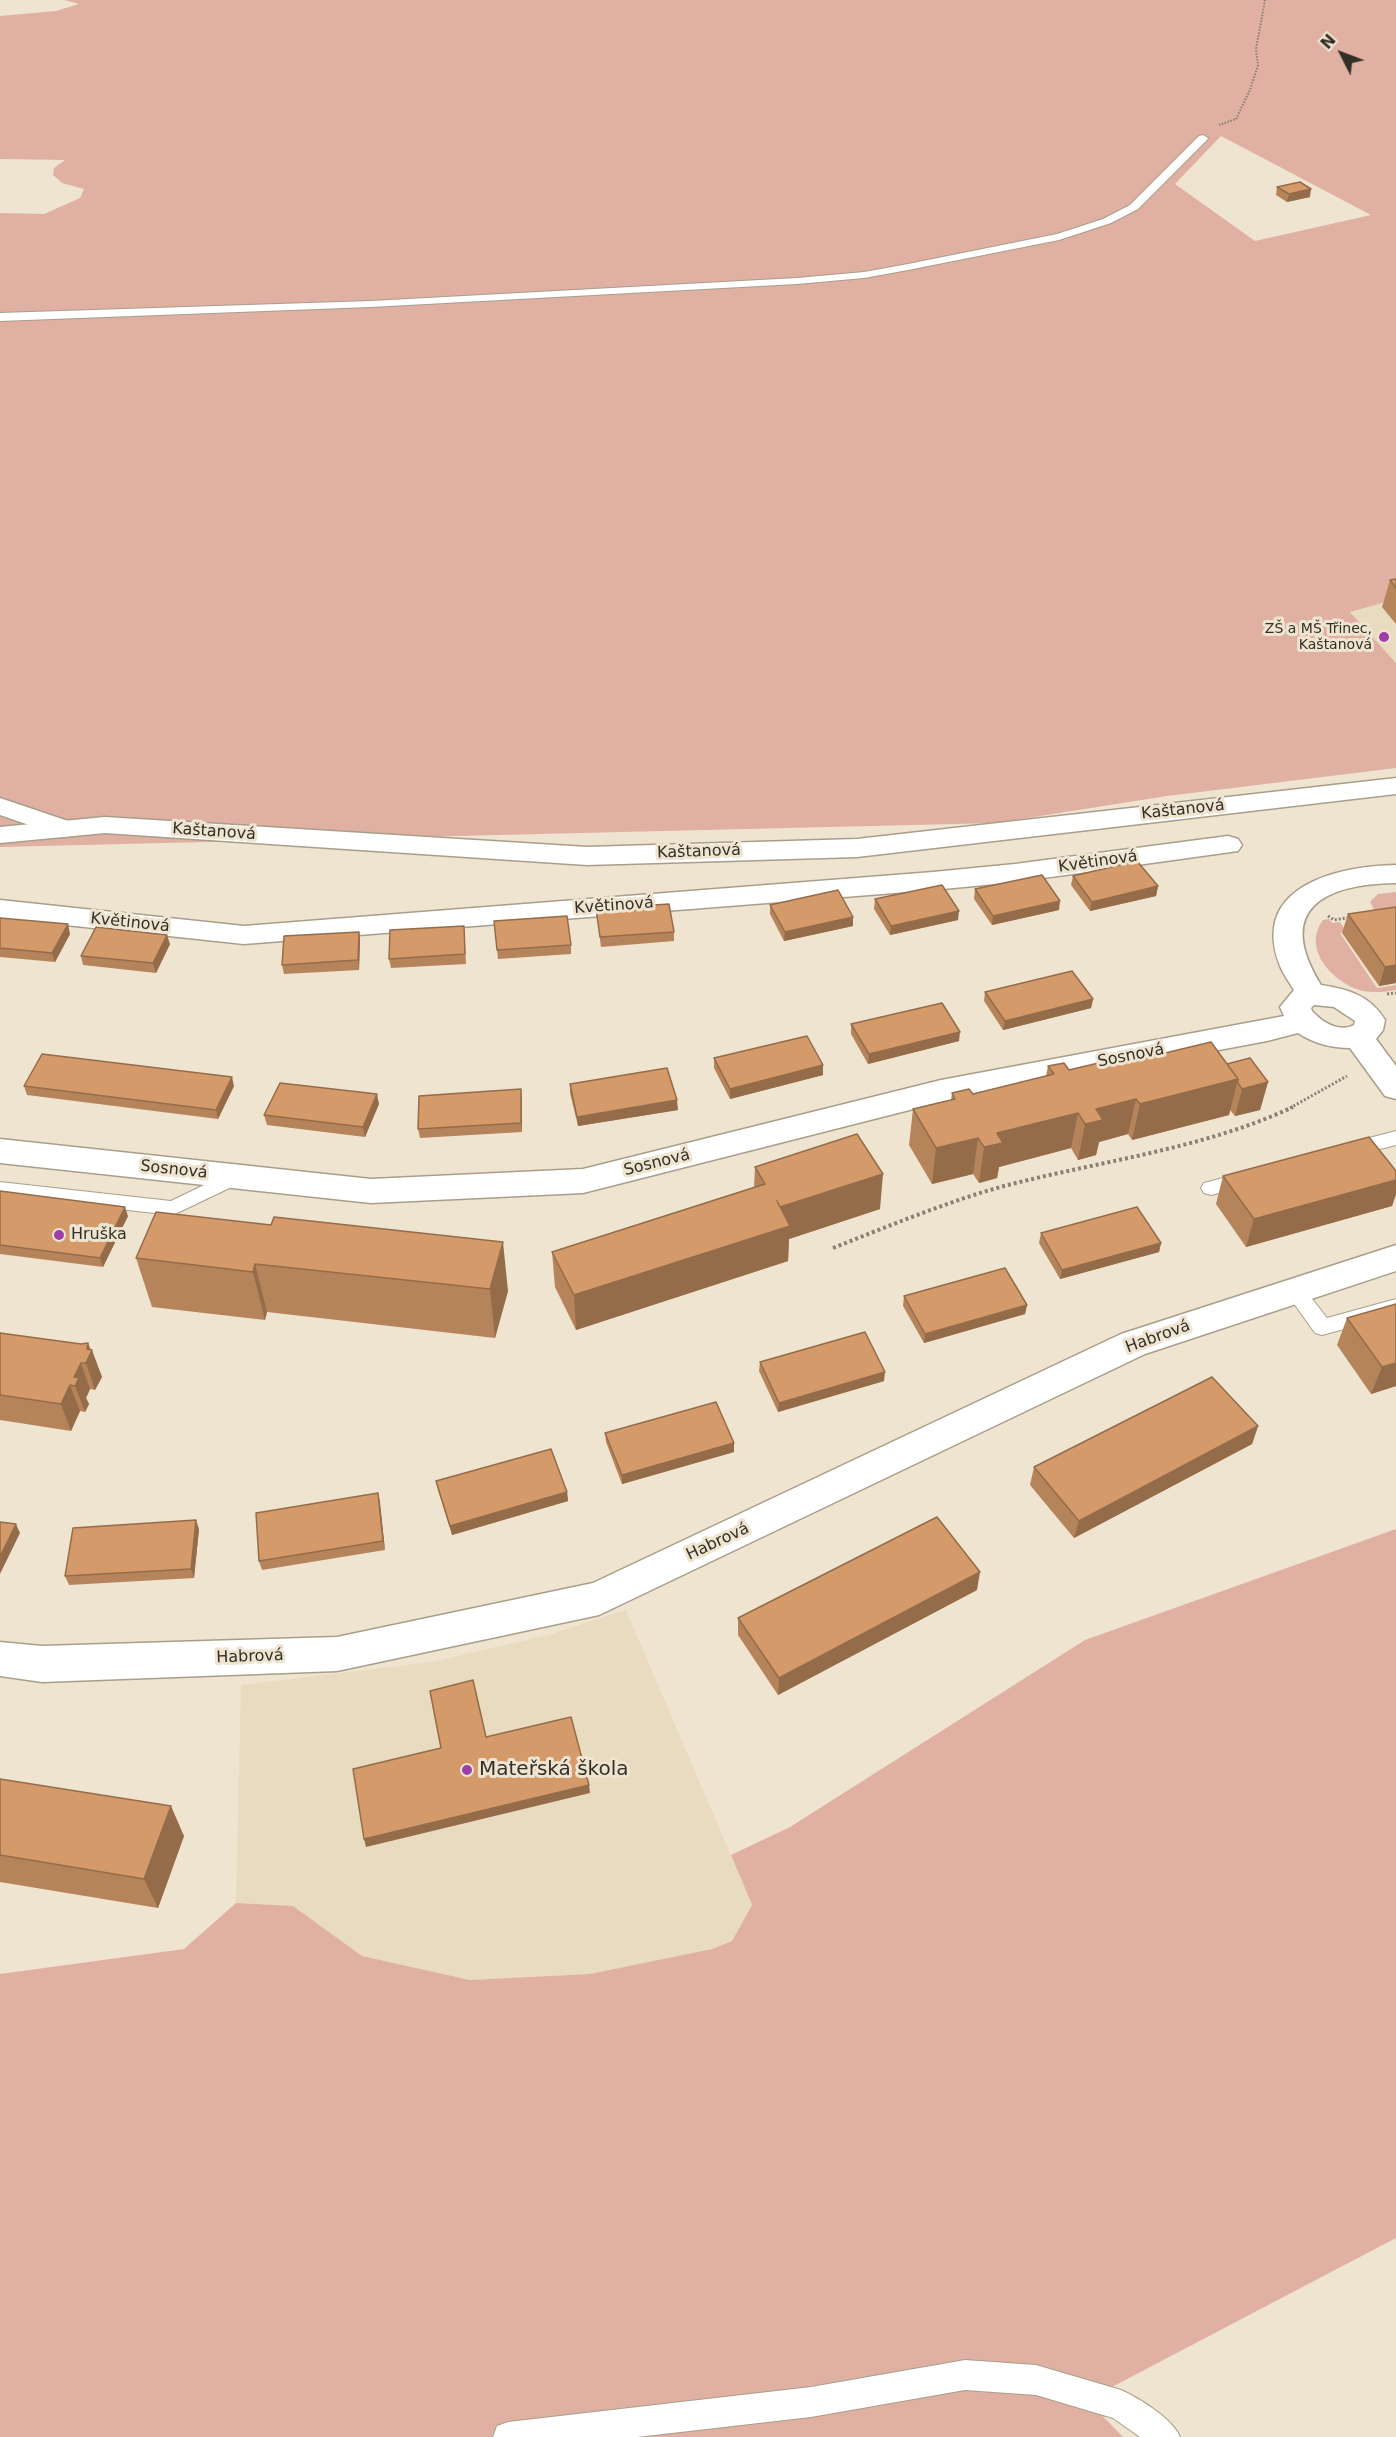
<!DOCTYPE html>
<meta charset="utf-8">
<style>
body{margin:0}
#map{position:relative;width:1396px;height:2437px;overflow:hidden;background:#efe4d0;font-family:"DejaVu Sans",sans-serif}
canvas{display:block}
.north{position:absolute;left:1312px;top:24px;width:60px;height:60px;-webkit-text-stroke:4px #efe4d0;paint-order:stroke;rotate:312deg;font-size:16px;font-weight:700;line-height:24px;text-align:center;color:#332f27}
.north::after{content:'';display:block;margin:auto;width:21px;height:27px;background:#332f27;clip-path:polygon(50% 0,100% 100%,50% 72%,0 100%)}
</style>
<div id="map">
<canvas width="1396" height="2437"></canvas>
<div class="north">N</div>
</div>
<script>
const ctx = document.querySelector('canvas').getContext('2d');
ctx.lineJoin = 'round';
function fill(path, color) {
  ctx.fillStyle = color;
  ctx.fill(path, 'evenodd');
}
function stroke(path, color, width, dash) {
  ctx.strokeStyle = color;
  ctx.lineWidth = width;
  ctx.lineCap = dash ? 'butt' : 'round';
  ctx.setLineDash(dash || []);
  ctx.stroke(path);
}
function write(font, color, halo, rows, align = 'center') {
  ctx.font = font + ' "DejaVu Sans",sans-serif';
  ctx.lineWidth = 6;
  ctx.setLineDash([]);
  ctx.textBaseline = 'middle';
  ctx.strokeStyle = halo;
  ctx.fillStyle = color;
  for (const [text, x, y, turn = 0] of rows) {
    ctx.save();
    ctx.translate(x, y);
    ctx.rotate((+turn || 0) * Math.PI / 180);
    ctx.textAlign = isNaN(turn) ? turn : align;
    if (halo) ctx.strokeText(text, 0, 0);
    ctx.fillText(text, 0, 0);
    ctx.restore();
  }
}
fill(new Path2D(`
 M 1396,600 L 1396,663 L 1350,611 Z
 M 626,1610 L 752,1905 L 732,1941 L 712,1949 L 590,1974 L 470,1980 L 362,1956 L 293,1906 L 236,1903 L 241,1685 L 432,1662 L 548,1635 Z`), '#e9dbbf');
fill(new Path2D(`
 M 64,0 L 1396,0 L 1396,591 L 1382,603 L 1350,612 L 1396,663 L 1396,768 L 1167,796 L 996,823 L 0,847 L 0,213 L 44,214 L 80,198 L 84,189 L 62,183 L 53,175 L 54,168 L 65,160 L 0,159 L 0,16 L 56,11 L 79,4 ZM 1221,136 L 1371,215 L 1255,241 L 1175,184 Z
 M 1396,892 L 1396,914 L 1383,925 L 1370,902 L 1378,894 Z
 M 1329,919 L 1332,923 L 1340,922 L 1346,931 L 1340,933 L 1377,988 L 1396,985 L 1396,990 C 1385,992 1374,993 1363,991 C 1334,984 1301,949 1323,920 Z
 M 1396,1529 L 1396,2238 L 1087,2400 L 1123,2437 L 0,2437 L 0,1974 L 184,1949 L 236,1903 L 293,1906 L 362,1956 L 470,1980 L 590,1974 L 712,1949 L 732,1941 L 752,1905 L 731,1855 L 790,1827 L 1085,1640 Z`), '#e0b0a3');
const lane = new Path2D(`
 M 1203,135 L 1208,138 L 1207,140 L 1138,209 L 1111,223 L 1059,240 L 908,270 L 864,278 L 797,284 L 371,307 L 0,321 L 0,313 L 371,301 L 797,278 L 864,272 L 908,264 L 1057,234 L 1103,219 L 1130,205 L 1199,136 Z
 M 1396,1131 L 1396,1145 L 1349,1157 L 1342,1155 L 1340,1150 L 1342,1145 Z
 M 235,1170 L 242,1172 L 245,1177 L 242,1182 L 173,1215 L 0,1196 L 0,1182 L 171,1201 Z
 M 1246,1172 L 1253,1174 L 1256,1179 L 1253,1184 L 1211,1195 L 1204,1193 L 1201,1188 L 1204,1183 Z
 M 1295,1283 L 1302,1286 L 1327,1318 L 1396,1299 L 1396,1315 L 1322,1335 L 1315,1333 L 1285,1291 L 1288,1286 Z
 M 965,2360 L 1036,2365 L 1121,2390 C 1139,2398 1173,2419 1180,2437 L 1140,2437 L 1113,2418 L 1036,2395 L 965,2390 L 811,2417 L 637,2437 L 493,2437 L 497,2426 L 508,2422 L 811,2387 Z`);
const street = new Path2D(`
 M 0,798 L 74,823 L 78,829 L 74,835 L 64,837 L 0,815 Z
 M 1228,836 L 1238,839 L 1242,845 L 1238,851 L 1015,882 L 933,890 L 244,944 L 0,918 L 0,900 L 244,926 L 933,872 L 1015,864 Z
 M 1396,865 L 1396,883 C 1324,884 1274,909 1321,985 C 1348,989 1371,996 1385,1020 L 1383,1030 L 1376,1039 L 1396,1066 L 1396,1099 L 1385,1096 L 1350,1048 C 1331,1048 1313,1043 1298,1033 L 1267,1041 L 941,1102 L 583,1193 L 371,1203 L 0,1163 L 0,1139 L 371,1179 L 583,1169 L 941,1080 L 1284,1016 L 1280,1007 L 1294,990 C 1289,982 1283,974 1280,966 C 1249,886 1338,866 1396,865 ZM 1314,1005 L 1334,1007 L 1355,1021 L 1354,1025 C 1339,1033 1322,1022 1312,1011 L 1311,1008 Z
 M 1396,1245 L 1396,1271 L 1145,1354 L 599,1615 L 337,1671 L 42,1682 L 0,1676 L 0,1642 L 42,1646 L 337,1637 L 593,1583 L 1121,1334 Z`);
const secondary = new Path2D(`
 M 1396,778 L 1396,794 L 857,857 L 587,865 L 105,833 L 0,843 L 0,827 L 105,817 L 587,847 L 857,839 Z`);
stroke(lane, '#a89e8a', 2);
stroke(street, '#a89e8a', 3);
stroke(secondary, '#a89e8a', 3);
stroke(new Path2D(`
 M 1219,125 L 1236,119 L 1250,90 L 1258,65 L 1256,49 L 1265,0`), '#888173', 2, [1.5, 1.5]);
stroke(new Path2D(`
 M 1328,916 L 1334,920 L 1352,917
 M 1387,994 L 1396,993
 M 1290,1108 L 1347,1076`), '#888173', 3, [2, 2]);
stroke(new Path2D(`
 M 833,1248 C 889,1226 946,1202 1004,1186 C 1100,1161 1203,1149 1293,1107`), '#888173', 4, [3, 3]);
fill(lane, '#fff');
fill(street, '#fff');
fill(secondary, '#fff');
fill(new Path2D(`
 M 1277,187 L 1310,197 L 1287,202 L 1276,195 Z
 M 1396,579 L 1396,624 L 1382,607 L 1390,580 Z
 M 1073,876 L 1158,886 L 1156,896 L 1090,911 L 1071,885 Z
 M 975,889 L 1059,910 L 992,925 L 974,899 Z
 M 875,899 L 958,920 L 890,935 L 874,909 Z
 M 770,905 L 853,926 L 784,941 L 770,914 Z
 M 596,909 L 674,932 L 674,941 L 601,947 Z
 M 1348,914 L 1396,983 L 1379,986 L 1342,933 Z
 M 0,918 L 70,934 L 55,962 L 0,957 Z
 M 494,921 L 571,945 L 571,954 L 498,959 Z
 M 464,926 L 466,964 L 391,968 L 389,959 Z
 M 359,932 L 360,941 L 359,970 L 284,974 L 282,965 Z
 M 170,944 L 156,973 L 83,965 L 81,956 Z
 M 985,992 L 1093,999 L 1091,1008 L 1003,1030 L 984,1001 Z
 M 851,1024 L 959,1041 L 868,1064 L 851,1034 Z
 M 714,1058 L 823,1065 L 823,1075 L 730,1099 L 714,1068 Z
 M 1227,1064 L 1268,1082 L 1260,1110 L 1235,1116 L 1230,1110 L 1229,1115 L 1132,1140 L 1128,1134 L 1099,1142 L 1096,1155 L 1078,1160 L 1071,1148 L 999,1167 L 997,1178 L 979,1183 L 973,1174 L 932,1184 L 909,1145 L 913,1109 L 951,1100 L 952,1093 L 973,1094 L 1046,1076 L 1048,1066 L 1069,1070 L 1115,1065 Z
 M 570,1084 L 678,1110 L 578,1126 L 570,1093 Z
 M 24,1086 L 234,1086 L 218,1119 L 27,1095 Z
 M 522,1099 L 522,1132 L 420,1138 L 418,1129 Z
 M 379,1104 L 365,1137 L 267,1125 L 264,1115 Z
 M 755,1167 L 880,1209 L 789,1239 L 788,1261 L 576,1330 L 555,1287 L 552,1252 L 754,1187 Z
 M 1396,1171 L 1396,1194 L 1392,1206 L 1246,1247 L 1216,1204 L 1223,1176 Z
 M 0,1191 L 128,1216 L 103,1267 L 0,1254 Z
 M 156,1212 L 508,1291 L 495,1338 L 267,1312 L 265,1320 L 152,1307 L 136,1258 Z
 M 1041,1233 L 1161,1243 L 1159,1252 L 1060,1279 L 1039,1243 Z
 M 904,1296 L 1027,1305 L 1025,1314 L 924,1343 L 903,1306 Z
 M 1347,1318 L 1396,1386 L 1371,1394 L 1337,1345 Z
 M 0,1333 L 81,1344 L 88,1343 L 102,1377 L 95,1390 L 90,1389 L 86,1398 L 89,1404 L 85,1412 L 80,1411 L 71,1431 L 0,1420 Z
 M 760,1362 L 884,1381 L 778,1412 L 759,1371 Z
 M 1258,1426 L 1252,1444 L 1074,1538 L 1030,1485 L 1034,1467 Z
 M 605,1433 L 734,1452 L 622,1484 L 606,1442 Z
 M 436,1481 L 567,1492 L 568,1501 L 452,1535 L 438,1490 Z
 M 378,1493 L 385,1550 L 262,1570 L 259,1561 Z
 M 199,1529 L 194,1578 L 69,1585 L 65,1576 Z
 M 977,1590 L 778,1695 L 738,1635 L 738,1618 Z
 M 0,1779 L 184,1836 L 158,1908 L 0,1882 Z`), '#b6845b');
fill(new Path2D(`
 M 1311,189 L 1310,197 L 1287,202 L 1289,194 Z
 M 1158,886 L 1156,896 L 1090,911 L 1092,902 Z
 M 1060,901 L 1059,910 L 992,925 L 993,916 Z
 M 959,911 L 958,920 L 890,935 L 891,926 Z
 M 853,917 L 853,926 L 784,941 L 785,932 Z
 M 68,924 L 70,934 L 55,962 L 52,953 Z
 M 359,932 L 360,941 L 359,970 L 358,960 Z
 M 167,935 L 170,944 L 156,973 L 153,963 Z
 M 1396,965 L 1396,983 L 1379,986 L 1385,967 Z
 M 1093,999 L 1091,1008 L 1003,1030 L 1005,1021 Z
 M 960,1032 L 959,1041 L 868,1064 L 869,1054 Z
 M 823,1065 L 823,1075 L 730,1099 L 730,1089 Z
 M 232,1077 L 234,1086 L 218,1119 L 216,1110 Z
 M 1238,1079 L 1229,1115 L 1132,1140 L 1140,1104 Z
 M 1268,1082 L 1260,1110 L 1235,1116 L 1242,1089 Z
 M 521,1089 L 522,1099 L 522,1132 L 521,1123 Z
 M 377,1094 L 379,1104 L 365,1137 L 363,1127 Z
 M 1136,1099 L 1128,1134 L 1099,1142 L 1096,1155 L 1078,1160 L 1085,1124 L 1096,1109 Z
 M 677,1100 L 678,1110 L 578,1126 L 577,1117 Z
 M 1078,1113 L 1071,1148 L 999,1167 L 997,1178 L 979,1183 L 984,1147 L 997,1133 Z
 M 978,1138 L 973,1174 L 932,1184 L 936,1148 Z
 M 883,1174 L 880,1209 L 789,1239 L 788,1261 L 576,1330 L 574,1295 L 780,1207 Z
 M 1396,1180 L 1396,1194 L 1392,1206 L 1246,1247 L 1254,1219 Z
 M 125,1207 L 128,1216 L 103,1267 L 100,1258 Z
 M 503,1242 L 508,1291 L 495,1338 L 490,1289 Z
 M 1161,1243 L 1159,1252 L 1060,1279 L 1062,1270 Z
 M 255,1264 L 267,1312 L 265,1320 L 253,1272 Z
 M 1027,1305 L 1025,1314 L 924,1343 L 925,1334 Z
 M 88,1343 L 91,1352 L 92,1350 L 102,1377 L 95,1390 L 86,1363 Z
 M 81,1363 L 90,1389 L 86,1398 L 89,1404 L 85,1412 L 75,1386 L 74,1377 Z
 M 1396,1363 L 1396,1386 L 1371,1394 L 1382,1367 Z
 M 885,1372 L 884,1381 L 778,1412 L 779,1403 Z
 M 70,1385 L 80,1411 L 71,1431 L 61,1404 Z
 M 1258,1426 L 1252,1444 L 1074,1538 L 1079,1521 Z
 M 734,1443 L 734,1452 L 622,1484 L 622,1475 Z
 M 567,1492 L 568,1501 L 452,1535 L 450,1526 Z
 M 378,1493 L 380,1502 L 385,1550 L 383,1541 Z
 M 196,1520 L 199,1529 L 194,1578 L 191,1569 Z
 M 16,1524 L 20,1533 L 0,1574 L 0,1557 Z
 M 980,1572 L 977,1590 L 778,1695 L 779,1678 Z
 M 589,1785 L 590,1793 L 366,1847 L 364,1839 Z
 M 171,1806 L 184,1836 L 158,1908 L 144,1879 Z`), '#946c4a');
const building = new Path2D(`
 M 1300,182 L 1311,189 L 1289,194 L 1277,187 Z
 M 1396,579 L 1396,588 L 1390,580 Z
 M 1137,861 L 1158,886 L 1092,902 L 1073,876 Z
 M 1042,875 L 1060,901 L 993,916 L 975,889 Z
 M 942,885 L 959,911 L 891,926 L 875,899 Z
 M 838,890 L 853,917 L 785,932 L 770,905 Z
 M 669,904 L 674,932 L 600,937 L 596,909 Z
 M 1396,907 L 1396,965 L 1385,967 L 1348,914 Z
 M 567,916 L 571,945 L 497,950 L 494,921 Z
 M 0,918 L 68,924 L 52,953 L 0,948 Z
 M 464,926 L 465,954 L 389,959 L 390,930 Z
 M 96,927 L 167,935 L 153,963 L 81,956 Z
 M 359,932 L 358,960 L 282,965 L 284,936 Z
 M 1072,971 L 1093,999 L 1005,1021 L 985,992 Z
 M 942,1003 L 960,1032 L 869,1054 L 851,1024 Z
 M 807,1036 L 823,1065 L 730,1089 L 714,1058 Z
 M 1211,1042 L 1238,1079 L 1140,1104 L 1136,1099 L 1096,1109 L 1103,1120 L 1085,1124 L 1078,1113 L 997,1133 L 1003,1143 L 984,1147 L 978,1138 L 936,1148 L 913,1109 L 955,1099 L 952,1093 L 969,1089 L 973,1094 L 1054,1074 L 1048,1066 L 1064,1063 L 1069,1070 L 1111,1060 L 1115,1065 Z
 M 42,1054 L 232,1077 L 216,1110 L 24,1086 Z
 M 1250,1058 L 1268,1082 L 1242,1089 L 1238,1083 L 1238,1079 L 1227,1064 Z
 M 667,1068 L 677,1100 L 577,1117 L 570,1084 Z
 M 280,1083 L 377,1094 L 363,1127 L 264,1115 Z
 M 521,1089 L 521,1123 L 418,1129 L 419,1096 Z
 M 857,1134 L 883,1174 L 780,1207 L 777,1201 L 790,1226 L 574,1295 L 552,1252 L 765,1184 L 755,1167 Z
 M 1369,1137 L 1396,1171 L 1396,1180 L 1254,1219 L 1223,1176 Z
 M 0,1191 L 125,1207 L 100,1258 L 0,1245 Z
 M 1137,1207 L 1161,1243 L 1062,1270 L 1041,1233 Z
 M 156,1212 L 271,1225 L 274,1217 L 503,1242 L 490,1289 L 255,1264 L 253,1272 L 136,1258 Z
 M 1005,1268 L 1027,1305 L 925,1334 L 904,1296 Z
 M 1396,1304 L 1396,1363 L 1382,1367 L 1347,1318 Z
 M 865,1332 L 885,1372 L 779,1403 L 760,1362 Z
 M 0,1333 L 81,1344 L 88,1343 L 87,1349 L 92,1350 L 86,1363 L 81,1363 L 74,1377 L 79,1378 L 75,1386 L 70,1385 L 61,1404 L 0,1395 Z
 M 1212,1377 L 1258,1426 L 1079,1521 L 1034,1467 Z
 M 716,1402 L 734,1443 L 622,1475 L 605,1433 Z
 M 551,1449 L 567,1492 L 450,1526 L 436,1481 Z
 M 378,1493 L 383,1541 L 259,1561 L 256,1513 Z
 M 937,1517 L 980,1572 L 779,1678 L 738,1618 Z
 M 196,1520 L 191,1569 L 65,1576 L 73,1528 Z
 M 0,1522 L 16,1524 L 0,1557 Z
 M 473,1680 L 486,1737 L 571,1717 L 589,1785 L 364,1839 L 353,1769 L 441,1748 L 430,1691 Z
 M 0,1779 L 171,1806 L 144,1879 L 0,1855 Z`);
fill(building, '#d49a6a');
stroke(building, '#946c4a', 1.5);
for (const [x, y, r, color] of [
 [1384,637,6,"#9d3fa9"],
 [59,1235,6,"#9d3fa9"],
 [467,1770,6,"#9d3fa9"]
]) {
  const dot = new Path2D();
  dot.arc(x, y, r, 0, 2 * Math.PI);
  ctx.fillStyle = color;
  ctx.fill(dot);
  stroke(dot, '#efe4d0', 2);
}
write('14px', '#332f27', '#efe4d0', [
 ["ZŠ a MŠ Třinec,",1372,629],
 ["Kaštanová",1372,645]
], 'right');
write('16px', '#332f27', '#efe4d0', [
 ["Kaštanová",1183,810,-6],
 ["Kaštanová",214,832,4],
 ["Kaštanová",699,852,-2],
 ["Květinová",1098,862,-8],
 ["Květinová",614,906,-4],
 ["Květinová",130,923,6],
 ["Sosnová",1131,1056,-11],
 ["Sosnová",657,1163,-14],
 ["Sosnová",174,1170,6],
 ["Habrová",1158,1337,-20],
 ["Habrová",718,1542,-25],
 ["Habrová",250,1657,-2]
]);
write('16px', '#332f27', '#efe4d0', [
 ["Hruška",71,1235]
], 'left');
write('20px', '#332f27', '#efe4d0', [
 ["Mateřská škola",479,1770]
], 'left');
</script>
